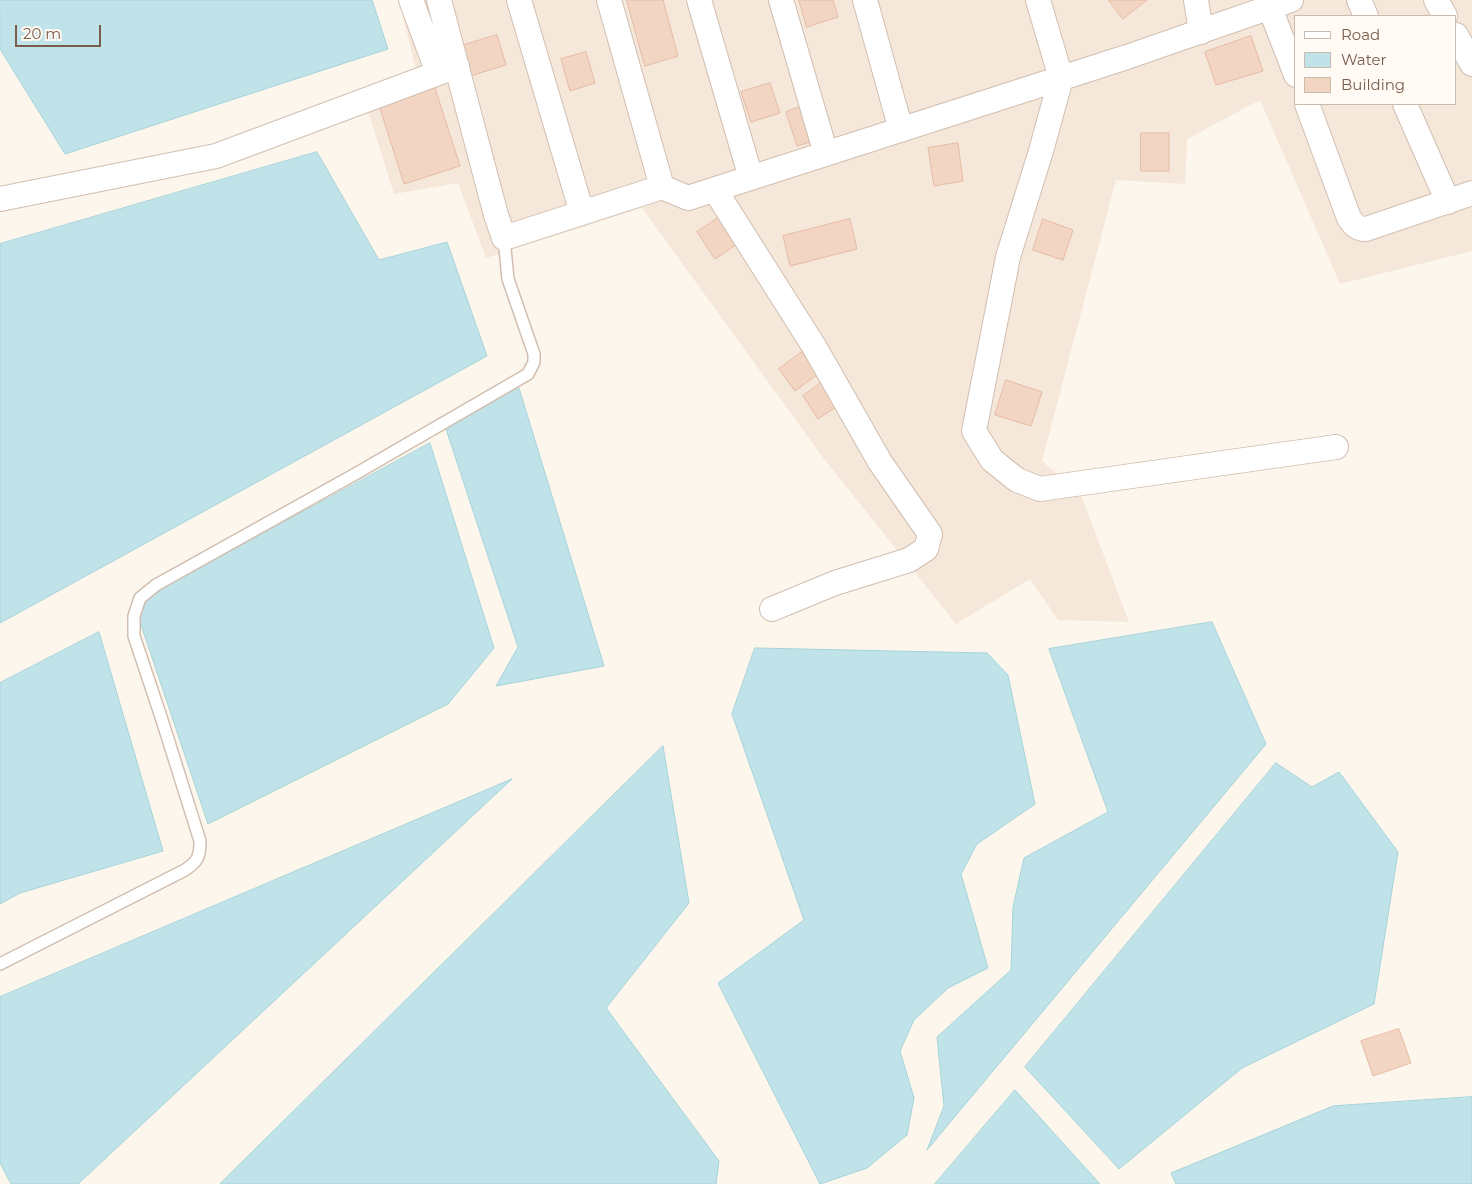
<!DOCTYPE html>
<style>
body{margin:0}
#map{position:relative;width:1472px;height:1184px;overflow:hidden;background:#fdf6ec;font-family:Montserrat,sans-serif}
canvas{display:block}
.legend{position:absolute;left:1294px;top:15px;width:162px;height:90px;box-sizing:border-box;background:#fffaf3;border:1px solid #cabbb1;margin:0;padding:6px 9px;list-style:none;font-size:15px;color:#7a5c4d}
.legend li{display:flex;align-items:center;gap:10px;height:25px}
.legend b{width:25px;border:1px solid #cabbb1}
.scale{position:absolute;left:15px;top:25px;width:86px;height:22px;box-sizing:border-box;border:2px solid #7a5c4d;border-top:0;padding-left:6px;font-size:15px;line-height:18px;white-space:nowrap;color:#7a5c4d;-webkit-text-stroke:4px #fffaf3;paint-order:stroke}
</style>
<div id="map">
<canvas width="1472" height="1184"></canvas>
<ul class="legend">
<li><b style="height:6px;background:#fff"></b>Road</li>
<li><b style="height:14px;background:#bfe3e8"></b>Water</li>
<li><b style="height:14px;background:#f3d5c3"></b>Building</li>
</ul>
<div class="scale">20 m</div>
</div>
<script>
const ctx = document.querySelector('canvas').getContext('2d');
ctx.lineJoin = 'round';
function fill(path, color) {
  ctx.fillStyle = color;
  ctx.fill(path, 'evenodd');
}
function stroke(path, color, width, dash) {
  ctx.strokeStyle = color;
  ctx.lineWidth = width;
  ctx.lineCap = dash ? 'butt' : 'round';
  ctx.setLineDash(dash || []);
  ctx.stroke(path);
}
fill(new Path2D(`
 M 399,0 L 1472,0 L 1472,251 L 1340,284 L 1260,100 L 1187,139 L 1185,184 L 1116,180 L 1042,461 L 1081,495 L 1129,622 L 1058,620 L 1030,579 L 956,624 L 824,459 L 642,208 L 486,258 L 458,183 L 394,194 L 366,105 L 419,82 ZM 1296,16 L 1456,16 L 1456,104 L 1296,104 Z`), '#f5e8da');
const water = new Path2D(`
 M 0,0 L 372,0 L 388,49 L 65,154 L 0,49 Z
 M 317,152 L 379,260 L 447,242 L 487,356 L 0,623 L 0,244 Z
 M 519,388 L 604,666 L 496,686 L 518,647 L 444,423 Z
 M 430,443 L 494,648 L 448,704 L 208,824 L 134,604 Z
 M 1212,622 L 1266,744 L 927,1150 L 944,1106 L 937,1037 L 1011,970 L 1013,907 L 1024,858 L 1108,812 L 1049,649 Z
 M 99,632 L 163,851 L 20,893 L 0,904 L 0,683 Z
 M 755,648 L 987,653 L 1008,675 L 1035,804 L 977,844 L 961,874 L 988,968 L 948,988 L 914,1020 L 900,1051 L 914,1098 L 907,1135 L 867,1168 L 820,1184 L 718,983 L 804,920 L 732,714 Z
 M 663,746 L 689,903 L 606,1008 L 719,1161 L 716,1184 L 220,1184 Z
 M 1276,763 L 1312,787 L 1339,772 L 1398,852 L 1374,1004 L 1242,1068 L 1119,1169 L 1025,1067 Z
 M 512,779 L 78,1184 L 11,1184 L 0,1163 L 0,997 Z
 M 1015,1090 L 1100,1184 L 935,1184 Z
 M 1472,1097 L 1472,1184 L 1176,1184 L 1171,1173 L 1333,1106 Z`);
fill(water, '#bfe3e8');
stroke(water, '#a5d3da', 1);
const building = new Path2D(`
 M 627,0 L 663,0 L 678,56 L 645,66 Z
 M 799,0 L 833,0 L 838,17 L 807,27 Z
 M 1109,0 L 1147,0 L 1123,19 Z
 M 497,35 L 506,65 L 470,76 L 461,46 Z
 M 1251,36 L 1263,71 L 1216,85 L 1205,52 Z
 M 586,52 L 595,83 L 570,91 L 561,59 Z
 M 770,83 L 780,113 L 751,122 L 741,92 Z
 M 435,88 L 460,166 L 404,184 L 379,105 Z
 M 805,105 L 816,140 L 797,146 L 786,112 Z
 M 1141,133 L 1169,133 L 1169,171 L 1141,171 Z
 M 958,143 L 963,181 L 934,186 L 928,148 Z
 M 721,216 L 739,243 L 715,259 L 697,232 Z
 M 850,219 L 857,249 L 790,266 L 783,236 Z
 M 1043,219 L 1073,230 L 1063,260 L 1033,250 Z
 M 802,352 L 818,374 L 795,391 L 779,369 Z
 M 1006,380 L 1042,392 L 1031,426 L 995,415 Z
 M 823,381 L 839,405 L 818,419 L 803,396 Z
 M 1399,1029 L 1411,1063 L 1373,1076 L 1361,1041 Z`);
fill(building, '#f3d5c3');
stroke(building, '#e6bba3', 1);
const service = new Path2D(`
 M 0,964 L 185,870 C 198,861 200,857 200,841 L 162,720 L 134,636 L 134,616 L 140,598 L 156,585 L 357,473 L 528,374 L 534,362 L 534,354 L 508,279 L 504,238`);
const minor = new Path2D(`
 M 411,0 L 438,73
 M 439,0 L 496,215 L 504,238 L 662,187 L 688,198 L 1127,57 L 1291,0
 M 519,0 L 582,213
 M 609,0 L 662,187
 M 699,0 L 751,178
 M 781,0 L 826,154
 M 865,0 L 901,130
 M 1038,0 L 1061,78 L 1041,151 L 1008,257 L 974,431 L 992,460 L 1017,480 L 1040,489 L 1336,447
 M 1196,0 L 1201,32
 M 1359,0 L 1366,16
 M 1436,0 L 1445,16
 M 1270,8 L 1296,75
 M 1456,35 L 1472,64
 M 1307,104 L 1349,218 C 1354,225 1357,229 1366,229 L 1472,193
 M 1405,104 L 1448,202
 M 715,190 L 815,348 L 880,462 L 930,534 L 926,549 L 909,560 L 835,583 L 772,609
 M 0,199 L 216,156 L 457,66`);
stroke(service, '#d1beb0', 14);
stroke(minor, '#d1beb0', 26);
stroke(service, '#fff', 11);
stroke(minor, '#fff', 24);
</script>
